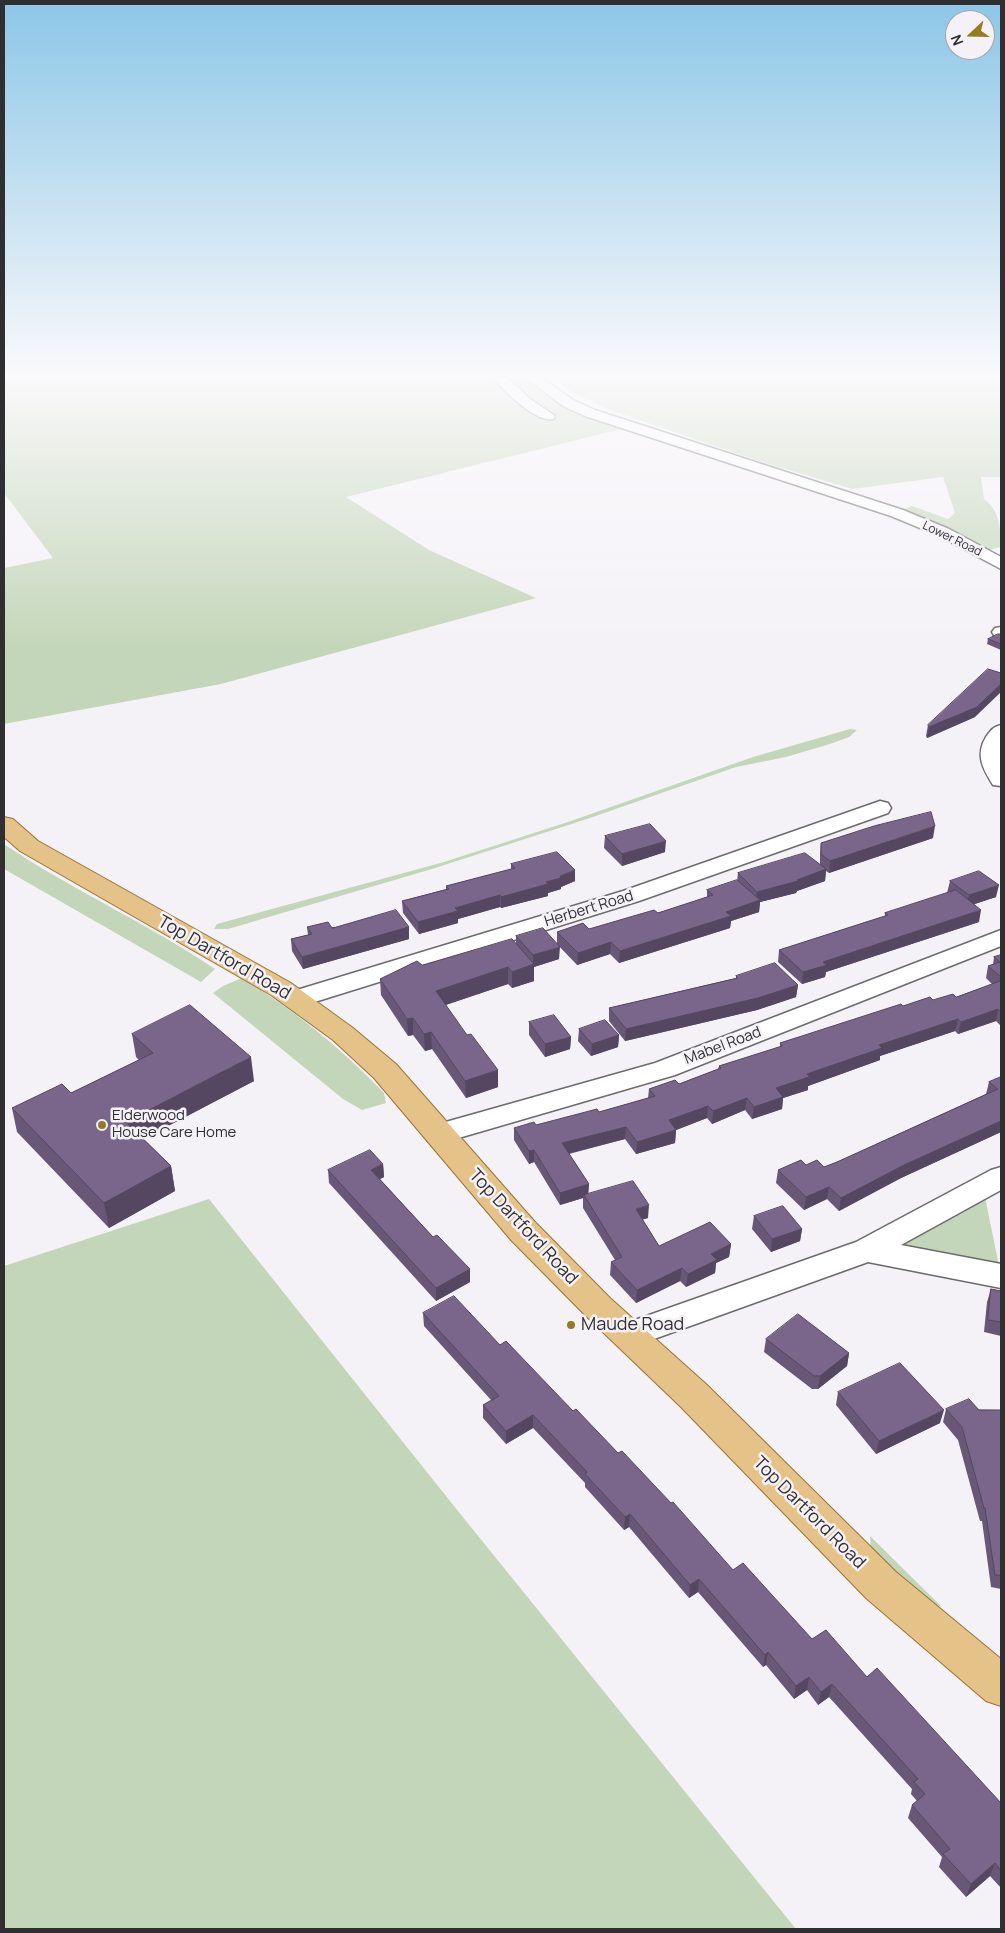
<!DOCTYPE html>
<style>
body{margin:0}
#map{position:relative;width:1005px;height:1933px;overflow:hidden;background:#f5f2f7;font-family:Manrope,sans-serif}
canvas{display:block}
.frame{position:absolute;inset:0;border:5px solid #2f2e30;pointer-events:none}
.north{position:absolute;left:945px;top:10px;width:50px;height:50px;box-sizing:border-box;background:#f5f2f7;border:1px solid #a6a4a7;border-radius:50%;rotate:249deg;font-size:14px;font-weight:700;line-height:20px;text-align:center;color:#2f2e30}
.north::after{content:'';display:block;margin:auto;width:18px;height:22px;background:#967b23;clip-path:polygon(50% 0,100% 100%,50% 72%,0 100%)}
</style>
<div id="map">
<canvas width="1005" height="1933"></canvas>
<div class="frame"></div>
<div class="north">N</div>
</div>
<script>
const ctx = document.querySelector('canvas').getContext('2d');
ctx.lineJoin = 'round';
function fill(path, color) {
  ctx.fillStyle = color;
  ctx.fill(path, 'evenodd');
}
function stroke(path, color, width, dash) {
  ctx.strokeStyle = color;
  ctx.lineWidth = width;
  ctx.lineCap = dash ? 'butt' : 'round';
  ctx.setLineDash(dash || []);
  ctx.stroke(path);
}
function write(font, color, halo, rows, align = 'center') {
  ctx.font = font + ' Manrope,sans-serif';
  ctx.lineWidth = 5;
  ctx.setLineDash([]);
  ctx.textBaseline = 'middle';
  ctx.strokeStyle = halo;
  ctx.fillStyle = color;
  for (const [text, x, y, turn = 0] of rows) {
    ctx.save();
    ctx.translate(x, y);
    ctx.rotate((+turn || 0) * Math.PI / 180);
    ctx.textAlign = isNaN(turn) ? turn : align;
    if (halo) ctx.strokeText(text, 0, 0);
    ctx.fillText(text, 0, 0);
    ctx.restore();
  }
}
fill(new Path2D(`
 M 4,377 L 532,377 L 551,393 L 630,427 L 346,497 L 429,550 L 536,598 L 221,684 L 4,724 L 4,568 L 53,558 L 4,493 Z
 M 553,377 L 1001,377 L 1001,477 L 981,477 L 984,499 C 999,509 1001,529 1001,547 L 981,552 L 897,513 L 912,506 L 948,519 L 955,513 L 943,477 L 852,489 L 765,463 L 607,409 L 569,391 Z
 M 850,729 L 857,730 L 849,737 L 830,744 L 786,757 L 736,767 L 587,819 L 432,869 L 228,929 L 214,929 L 217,924 L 444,862 L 571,821 L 753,757 Z
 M 4,844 C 72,890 147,923 215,969 L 201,982 L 4,869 Z
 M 242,978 C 295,1011 341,1048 384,1093 L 386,1103 L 362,1110 L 343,1099 L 213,993 L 223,986 Z
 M 983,1187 L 1001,1276 L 867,1250 Z
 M 209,1199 L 462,1516 L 796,1929 L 4,1929 L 4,1266 Z
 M 870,1536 L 942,1607 L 895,1593 L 872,1572 Z`), '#c4d6b9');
const minor = new Path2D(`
 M 493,377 L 507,377 L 530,399 L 555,416 L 553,419 C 536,423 503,390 493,377 Z
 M 525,377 L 541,377 L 573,400 L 595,410 L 903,510 L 949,529 L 1001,557 L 1001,569 L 937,535 L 891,516 L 585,416 L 563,406 Z
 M 1001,627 L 1001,638 L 995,637 L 992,632 L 995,628 Z
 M 1001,725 L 1001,786 L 993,785 C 983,769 975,755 986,737 C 991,730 993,727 1001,725 Z
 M 880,801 L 888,803 L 891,808 L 888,813 L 639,901 L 305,1005 L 296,1007 L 287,1005 L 283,999 L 287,993 L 623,891 Z
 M 1001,930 L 1001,946 L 675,1075 L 438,1144 L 428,1141 L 424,1134 L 428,1127 L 655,1063 Z
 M 1001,1167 L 1001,1190 L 901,1245 L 1001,1264 L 1001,1288 L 868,1262 L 629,1348 L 618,1344 L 613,1335 L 618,1326 L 856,1242 L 991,1170 Z`);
const major = new Path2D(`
 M 4,817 L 13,819 L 38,841 L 291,983 L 353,1028 L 396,1064 L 535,1222 L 610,1298 L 707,1385 L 896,1572 L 1001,1659 L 1001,1706 L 986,1701 L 866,1598 L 681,1407 L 586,1316 L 511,1240 L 374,1078 L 333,1040 L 271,995 L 20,851 L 4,837 Z`);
stroke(minor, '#6c6a6d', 3);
stroke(major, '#997435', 2);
fill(minor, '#fff');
fill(major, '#e4c288');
fill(new Path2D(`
 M 1001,634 L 1001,650 L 987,644 L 988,639 Z
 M 975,717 L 927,738 L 926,736 L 928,725 Z
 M 605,836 L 665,852 L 622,866 L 604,848 Z
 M 933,838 L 829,873 L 826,871 L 825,881 L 797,891 L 796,893 L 760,902 L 759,912 L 731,921 L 730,928 L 619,963 L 610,954 L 577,965 L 557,944 L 557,932 L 589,929 L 658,913 L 707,897 L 707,890 L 737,881 L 738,873 L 820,864 L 820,855 L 821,843 Z
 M 511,864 L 575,881 L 561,887 L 561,889 L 548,893 L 548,896 L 501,908 L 500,907 L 458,919 L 458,923 L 419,934 L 403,913 L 402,901 L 446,889 L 446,886 L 511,869 Z
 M 950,881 L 996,897 L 974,904 L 979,922 L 826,972 L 825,977 L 802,984 L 778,962 L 779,950 L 885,916 L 885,913 L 947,893 Z
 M 307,927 L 409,927 L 409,939 L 303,969 L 292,951 L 291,939 L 308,935 Z
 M 516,936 L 559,959 L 534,967 L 534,981 L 512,988 L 508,984 L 446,1005 L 498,1087 L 466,1098 L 432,1049 L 425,1051 L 413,1035 L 408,1036 L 381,995 L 380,979 L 422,965 L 516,944 Z
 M 1001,955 L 1001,1026 L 996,1021 L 958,1034 L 955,1031 L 880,1056 L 880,1060 L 808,1086 L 808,1090 L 783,1098 L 782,1109 L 752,1119 L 745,1110 L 712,1124 L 707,1118 L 676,1130 L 675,1143 L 636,1154 L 625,1139 L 569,1154 L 589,1184 L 588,1194 L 648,1218 L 642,1219 L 659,1246 L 731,1244 L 729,1257 L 716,1263 L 715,1273 L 686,1287 L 680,1281 L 636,1303 L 610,1275 L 611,1262 L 615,1260 L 583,1208 L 583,1198 L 560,1205 L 534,1162 L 529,1164 L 514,1140 L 514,1128 L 536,1125 L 599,1112 L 648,1098 L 649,1089 L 679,1084 L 718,1069 L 719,1066 L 780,1047 L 780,1043 L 903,1006 L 956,997 L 992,984 L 986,978 L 988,966 L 993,965 L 994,957 Z
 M 736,976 L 798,985 L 796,997 L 757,1010 L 625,1041 L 609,1021 L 609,1008 L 736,978 Z
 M 529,1022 L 571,1037 L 570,1049 L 545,1057 L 529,1035 Z
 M 579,1029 L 619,1035 L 618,1047 L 591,1056 L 578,1041 Z
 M 132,1034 L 254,1081 L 143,1139 L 171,1166 L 175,1191 L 109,1228 L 17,1132 L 12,1108 L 71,1093 L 139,1060 L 136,1057 Z
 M 1001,1077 L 1001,1132 L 901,1178 L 839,1211 L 827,1199 L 804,1210 L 776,1183 L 778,1170 L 806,1165 L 824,1167 L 837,1162 L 986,1094 L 989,1082 Z
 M 383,1164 L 384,1177 L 380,1179 L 433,1237 L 470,1269 L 470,1282 L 436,1301 L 329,1183 L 328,1170 Z
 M 754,1216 L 802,1229 L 800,1241 L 771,1252 L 752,1229 Z
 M 991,1289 L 1001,1291 L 1001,1336 L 984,1332 L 987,1302 Z
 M 423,1313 L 500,1345 L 618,1453 L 733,1570 L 812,1639 L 867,1677 L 1001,1803 L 1001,1888 L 990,1876 L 966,1897 L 939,1867 L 942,1857 L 908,1818 L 912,1805 L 917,1801 L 911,1794 L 912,1789 L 829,1697 L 818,1705 L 807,1690 L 794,1699 L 766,1665 L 763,1667 L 698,1592 L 689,1598 L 629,1527 L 624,1530 L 585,1487 L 585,1483 L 533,1428 L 506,1444 L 483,1418 L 483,1405 L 491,1400 L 424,1326 Z
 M 766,1339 L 849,1353 L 847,1366 L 818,1389 L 812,1389 L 764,1352 Z
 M 838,1392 L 940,1423 L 876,1454 L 836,1405 Z
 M 946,1409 L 1001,1410 L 1001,1589 L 991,1587 L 982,1521 L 980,1521 L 958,1440 L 943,1422 Z`), '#695778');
fill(new Path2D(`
 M 1001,684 L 1001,692 L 975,717 L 927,738 L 929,727 Z
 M 935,826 L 933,838 L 829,873 L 830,861 Z
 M 666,841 L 665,852 L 622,866 L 622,854 Z
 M 826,869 L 825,881 L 797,891 L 796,893 L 760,902 L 759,912 L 731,921 L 730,928 L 619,963 L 620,951 L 726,912 L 756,901 L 757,892 L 797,880 Z
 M 575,870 L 575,881 L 561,887 L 561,889 L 548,893 L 548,896 L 501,908 L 501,897 L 546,882 Z
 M 999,885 L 996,897 L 966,907 L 969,895 Z
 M 500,895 L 500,907 L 458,919 L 458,923 L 419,934 L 418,922 L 455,908 Z
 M 981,910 L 979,922 L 826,972 L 825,977 L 802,984 L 803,972 L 823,962 Z
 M 409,927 L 409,939 L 303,969 L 302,957 Z
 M 611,942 L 610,954 L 577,965 L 578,953 Z
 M 560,947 L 559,959 L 534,967 L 534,981 L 512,988 L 512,972 L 533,965 L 533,955 Z
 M 508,967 L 508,984 L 436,1008 L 436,991 Z
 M 798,985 L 796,997 L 757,1010 L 625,1041 L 626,1029 Z
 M 998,1009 L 996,1021 L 958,1034 L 961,1022 Z
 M 413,1018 L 413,1035 L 408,1036 L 407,1019 Z
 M 958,1019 L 955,1031 L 880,1056 L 880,1060 L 808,1086 L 808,1090 L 783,1098 L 782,1109 L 752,1119 L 754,1107 L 776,1088 L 807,1074 L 879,1045 Z
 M 431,1032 L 432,1049 L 425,1051 L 424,1034 Z
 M 619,1035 L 618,1047 L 591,1056 L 592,1044 Z
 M 571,1037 L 570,1049 L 545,1057 L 545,1044 Z
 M 251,1057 L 254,1081 L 130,1146 L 126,1122 Z
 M 498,1070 L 498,1087 L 466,1098 L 465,1081 Z
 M 747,1098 L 745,1110 L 712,1124 L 713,1111 Z
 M 708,1106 L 707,1118 L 671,1132 L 676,1130 L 675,1143 L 636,1154 L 637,1142 L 669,1120 Z
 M 1001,1121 L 1001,1132 L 901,1178 L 839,1211 L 841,1198 L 904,1165 Z
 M 626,1127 L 625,1139 L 562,1155 L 562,1143 Z
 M 534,1150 L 534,1162 L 529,1164 L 529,1151 Z
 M 383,1164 L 384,1177 L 372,1183 L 371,1170 Z
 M 171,1166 L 175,1191 L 109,1228 L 104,1203 Z
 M 589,1184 L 588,1197 L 584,1195 L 583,1198 L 560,1205 L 560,1193 Z
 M 829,1187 L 827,1199 L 804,1210 L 806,1197 Z
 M 649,1205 L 648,1218 L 635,1222 L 636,1209 Z
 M 802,1229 L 800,1241 L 771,1252 L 772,1239 Z
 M 731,1244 L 729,1257 L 716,1263 L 715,1273 L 686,1287 L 688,1274 L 711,1254 Z
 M 682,1268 L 680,1281 L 636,1303 L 637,1290 Z
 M 470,1269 L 470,1282 L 436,1301 L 436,1288 Z
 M 849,1353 L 847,1366 L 818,1389 L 820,1376 Z
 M 944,1410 L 940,1423 L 876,1454 L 879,1441 Z
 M 533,1415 L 533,1428 L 506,1444 L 506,1431 Z
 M 630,1514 L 629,1527 L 624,1530 L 625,1517 Z
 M 699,1579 L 698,1592 L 689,1598 L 690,1585 Z
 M 768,1652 L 766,1665 L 763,1667 L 765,1655 Z
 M 809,1677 L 807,1690 L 794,1699 L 796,1686 Z
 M 832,1684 L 829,1697 L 818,1705 L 821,1692 Z
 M 995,1863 L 990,1876 L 966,1897 L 971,1884 Z`), '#554761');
const building = new Path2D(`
 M 998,634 L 1001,634 L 1001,644 L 988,639 Z
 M 988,669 L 1001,673 L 1001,684 L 977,707 L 929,727 L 928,725 Z
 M 931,812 L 935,826 L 830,861 L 821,854 L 821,843 L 874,826 Z
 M 650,824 L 666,841 L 622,854 L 605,836 Z
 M 557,852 L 575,870 L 560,876 L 561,878 L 546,882 L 548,884 L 501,897 L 500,895 L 455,908 L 458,911 L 418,922 L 402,901 L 449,889 L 446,886 L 515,868 L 511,864 Z
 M 805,853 L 826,869 L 797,880 L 798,881 L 757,892 L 738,873 Z
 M 979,871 L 999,885 L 969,895 L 950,881 Z
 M 737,880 L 760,900 L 726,912 L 731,916 L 620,951 L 611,942 L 578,953 L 557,932 L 583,923 L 589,929 L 654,910 L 658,913 L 713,895 L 707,890 Z
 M 956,890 L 981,910 L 823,962 L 827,965 L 803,972 L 779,950 L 888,915 L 885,913 Z
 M 396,910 L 409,927 L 302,957 L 291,939 L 312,934 L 307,927 L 328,922 L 332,928 Z
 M 543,928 L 560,947 L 533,955 L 516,936 Z
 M 512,939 L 534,964 L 512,972 L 508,967 L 436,991 L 467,1035 L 471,1034 L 498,1070 L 465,1081 L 431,1032 L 424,1034 L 413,1018 L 407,1019 L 380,979 L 417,961 L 422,965 Z
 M 1001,955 L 1001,977 L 988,966 L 1000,962 L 994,957 Z
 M 775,963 L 798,985 L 758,998 L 626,1029 L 609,1008 L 738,978 L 736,976 Z
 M 1001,981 L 1001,1012 L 998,1009 L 961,1022 L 958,1019 L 879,1045 L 882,1048 L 807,1074 L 809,1077 L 776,1088 L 783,1097 L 754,1107 L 747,1098 L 713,1111 L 708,1106 L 669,1120 L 676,1130 L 637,1142 L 626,1127 L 562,1143 L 589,1184 L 560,1193 L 534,1150 L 529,1151 L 514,1128 L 534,1122 L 536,1125 L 597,1109 L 599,1112 L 655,1096 L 649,1089 L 675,1080 L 679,1084 L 721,1068 L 719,1066 L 782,1046 L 780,1043 L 808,1034 L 901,1004 L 903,1006 L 930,997 L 933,1000 L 953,994 L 956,997 Z
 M 190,1005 L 251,1057 L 126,1122 L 171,1166 L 104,1203 L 12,1108 L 62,1084 L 71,1093 L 153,1053 L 132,1034 Z
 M 554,1015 L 571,1037 L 545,1044 L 529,1022 Z
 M 605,1020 L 619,1035 L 592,1044 L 579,1029 Z
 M 1001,1077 L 1001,1121 L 904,1165 L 841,1198 L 829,1187 L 806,1197 L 778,1170 L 801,1160 L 806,1165 L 817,1160 L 824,1167 L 837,1162 L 998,1089 L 989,1082 Z
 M 370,1150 L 383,1164 L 371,1170 L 433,1237 L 437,1235 L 470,1269 L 436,1288 L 328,1170 Z
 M 633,1181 L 649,1205 L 636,1209 L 659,1246 L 710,1222 L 731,1244 L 711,1254 L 717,1260 L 688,1274 L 682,1268 L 637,1290 L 611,1262 L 622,1257 L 584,1195 Z
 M 783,1206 L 802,1229 L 772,1239 L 754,1216 Z
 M 991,1289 L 1001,1291 L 1001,1322 L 988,1320 Z
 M 454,1296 L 500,1345 L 506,1341 L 573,1411 L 576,1409 L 618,1453 L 622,1451 L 671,1503 L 673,1502 L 733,1570 L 743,1563 L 812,1639 L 826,1630 L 867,1677 L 877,1668 L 1001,1803 L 1001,1871 L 995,1863 L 971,1884 L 943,1854 L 950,1849 L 912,1805 L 925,1794 L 914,1782 L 918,1779 L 832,1684 L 821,1692 L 809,1677 L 796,1686 L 768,1652 L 765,1655 L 699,1579 L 690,1585 L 630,1514 L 625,1517 L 585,1474 L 587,1472 L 533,1415 L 506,1431 L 483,1405 L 499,1396 L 423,1313 Z
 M 798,1314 L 849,1353 L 820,1376 L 814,1376 L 766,1339 Z
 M 900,1363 L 944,1410 L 879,1441 L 838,1392 Z
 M 969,1399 L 979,1410 L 1001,1410 L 1001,1575 L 995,1575 L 985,1508 L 984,1508 L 962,1427 L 946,1409 Z`);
fill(building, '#7a658b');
stroke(building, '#554761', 1);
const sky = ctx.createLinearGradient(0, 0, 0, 648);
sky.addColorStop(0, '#8cc6e7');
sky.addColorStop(0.58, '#faf9fb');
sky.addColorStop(1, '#faf9fb00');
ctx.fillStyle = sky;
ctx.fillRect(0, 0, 1005, 648);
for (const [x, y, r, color] of [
 [102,1125,5,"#967b23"],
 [571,1325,5,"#967b23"]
]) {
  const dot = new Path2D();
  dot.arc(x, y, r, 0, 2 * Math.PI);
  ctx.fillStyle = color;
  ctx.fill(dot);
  stroke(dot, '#f5f2f7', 2);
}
write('12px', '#2f2e30', '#f5f2f7', [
 ["Lower Road",952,539,26]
]);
write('15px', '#2f2e30', '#f5f2f7', [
 ["Herbert Road",589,909,-17],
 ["Mabel Road",723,1046,-21]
]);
write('15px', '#2f2e30', '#f5f2f7', [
 ["Elderwood",112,1116],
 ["House Care Home",112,1133]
], 'left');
write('18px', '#2f2e30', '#f5f2f7', [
 ["Top Dartford Road",224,958,30],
 ["Top Dartford Road",523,1227,47],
 ["Top Dartford Road",809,1513,45]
]);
write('18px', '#2f2e30', '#f5f2f7', [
 ["Maude Road",581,1325]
], 'left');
</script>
